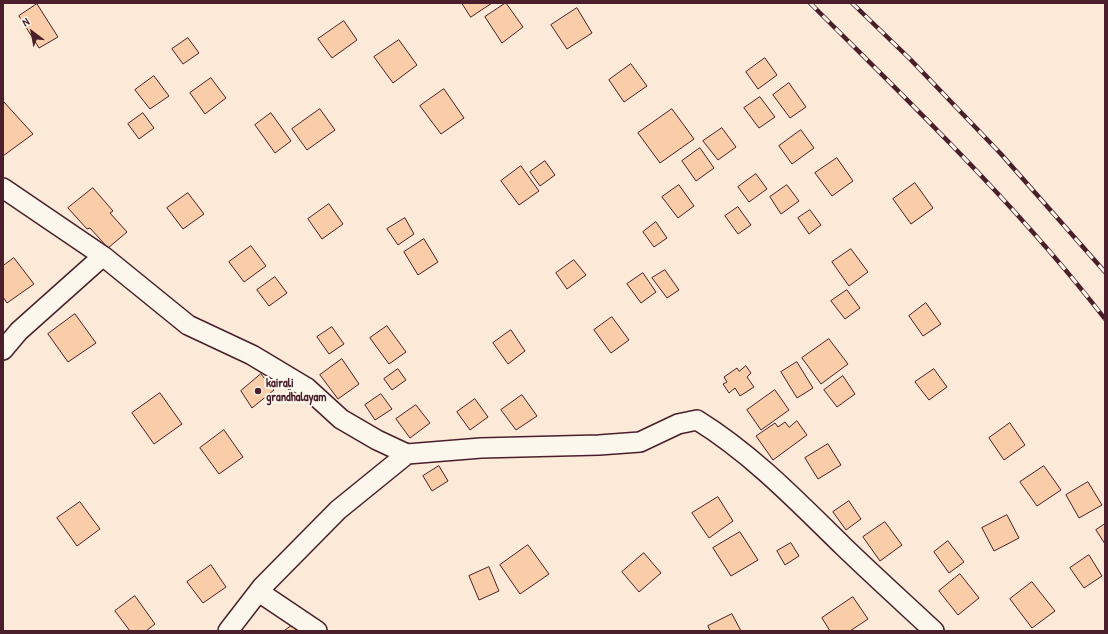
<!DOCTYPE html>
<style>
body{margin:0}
#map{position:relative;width:1108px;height:634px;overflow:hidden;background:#faead7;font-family:"Patrick Hand",sans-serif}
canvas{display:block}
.frame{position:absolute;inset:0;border:4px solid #4a1f2b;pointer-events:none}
.north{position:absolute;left:12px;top:12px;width:40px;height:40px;-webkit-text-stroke:3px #fbf7ec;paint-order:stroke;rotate:328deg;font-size:11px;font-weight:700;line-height:16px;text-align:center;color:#4a1f2b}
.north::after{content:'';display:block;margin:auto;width:14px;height:18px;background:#4a1f2b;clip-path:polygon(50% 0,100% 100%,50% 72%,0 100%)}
</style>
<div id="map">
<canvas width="1108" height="634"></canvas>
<div class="frame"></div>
<div class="north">N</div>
</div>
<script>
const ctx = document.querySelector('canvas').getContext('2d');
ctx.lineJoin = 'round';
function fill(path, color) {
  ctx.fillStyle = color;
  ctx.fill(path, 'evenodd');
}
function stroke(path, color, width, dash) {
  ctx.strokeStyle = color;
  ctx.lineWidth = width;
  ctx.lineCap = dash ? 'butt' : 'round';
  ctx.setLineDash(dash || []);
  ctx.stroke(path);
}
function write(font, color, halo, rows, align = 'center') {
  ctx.font = font + ' "Patrick Hand",sans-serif';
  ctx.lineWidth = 4;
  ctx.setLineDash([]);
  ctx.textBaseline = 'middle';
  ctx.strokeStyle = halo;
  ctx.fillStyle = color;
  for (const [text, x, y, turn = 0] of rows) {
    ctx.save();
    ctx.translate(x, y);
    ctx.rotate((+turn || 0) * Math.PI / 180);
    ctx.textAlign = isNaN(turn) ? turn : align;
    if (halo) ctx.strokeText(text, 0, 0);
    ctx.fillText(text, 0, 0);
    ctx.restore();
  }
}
const building = new Path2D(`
 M 462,3 L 492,3 L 471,17 Z
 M 506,3 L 523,27 L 502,43 L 485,17 Z
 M 37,4 L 58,37 L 39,48 L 19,16 Z
 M 577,8 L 592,33 L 567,49 L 551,25 Z
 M 344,21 L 357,40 L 332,58 L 318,39 Z
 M 188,38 L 199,53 L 183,64 L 172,49 Z
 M 399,40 L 417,65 L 393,83 L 374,57 Z
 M 765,58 L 777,75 L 758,89 L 746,72 Z
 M 631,64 L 647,86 L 624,102 L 609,80 Z
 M 154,76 L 169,96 L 150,109 L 135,90 Z
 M 211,78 L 226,98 L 205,114 L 190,93 Z
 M 789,83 L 806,107 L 790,118 L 773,95 Z
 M 444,89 L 464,118 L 441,134 L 420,106 Z
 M 760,97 L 775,117 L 759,128 L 744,108 Z
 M 3,101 L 33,134 L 3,156 Z
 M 320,109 L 335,130 L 307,150 L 292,129 Z
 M 672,109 L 694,139 L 660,163 L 638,133 Z
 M 143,113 L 154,128 L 139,139 L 128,124 Z
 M 271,113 L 291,141 L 275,153 L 255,125 Z
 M 722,128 L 736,147 L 718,160 L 703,141 Z
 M 801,130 L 814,148 L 792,164 L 779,146 Z
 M 700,148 L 714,168 L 696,181 L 682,161 Z
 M 837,158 L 853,181 L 832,196 L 815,173 Z
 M 545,161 L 555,175 L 540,186 L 530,172 Z
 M 521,166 L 539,191 L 519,205 L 501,181 Z
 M 756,174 L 767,189 L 749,202 L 738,187 Z
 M 915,183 L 933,208 L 911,224 L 893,199 Z
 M 679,185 L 694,206 L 678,218 L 662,197 Z
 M 787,185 L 799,201 L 781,214 L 770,197 Z
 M 93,188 L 113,211 L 110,213 L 127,232 L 108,248 L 90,228 L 87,229 L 68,208 Z
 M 188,193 L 204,214 L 183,229 L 167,208 Z
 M 329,204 L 343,224 L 322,239 L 308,219 Z
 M 738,207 L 751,225 L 738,234 L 725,216 Z
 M 810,210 L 821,225 L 809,234 L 798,218 Z
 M 405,218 L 414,234 L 398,245 L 387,229 Z
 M 656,222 L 667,238 L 654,247 L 643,232 Z
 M 424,239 L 438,262 L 418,275 L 404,252 Z
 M 251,246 L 266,266 L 244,282 L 229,262 Z
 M 851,249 L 868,272 L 849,286 L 832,262 Z
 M 14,258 L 34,284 L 7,303 L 3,297 L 3,266 Z
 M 574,260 L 586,275 L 567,289 L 556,273 Z
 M 665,270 L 679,290 L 667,298 L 652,278 Z
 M 643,273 L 656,292 L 641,303 L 627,284 Z
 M 275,277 L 287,293 L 269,306 L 257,290 Z
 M 847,290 L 860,308 L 845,319 L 831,301 Z
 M 926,303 L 941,324 L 923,336 L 909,316 Z
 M 75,314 L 96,343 L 68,362 L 48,334 Z
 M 612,317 L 629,340 L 611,353 L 594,330 Z
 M 387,326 L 406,352 L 389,364 L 370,338 Z
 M 332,327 L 344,344 L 329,354 L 317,337 Z
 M 511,330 L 525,351 L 508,364 L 493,343 Z
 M 829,339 L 848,364 L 821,384 L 802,358 Z
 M 342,359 L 359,384 L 338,399 L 320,375 Z
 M 797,362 L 813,388 L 797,398 L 781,372 Z
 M 746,366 L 751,373 L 747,377 L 754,387 L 740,396 L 735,388 L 729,393 L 723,384 L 727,382 L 724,377 L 737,368 L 739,371 Z
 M 398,369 L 406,380 L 392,390 L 384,379 Z
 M 934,369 L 947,387 L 929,400 L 915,382 Z
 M 261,374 L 274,390 L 252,408 L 241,391 Z
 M 843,376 L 855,394 L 837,407 L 824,390 Z
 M 775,390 L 789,410 L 761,430 L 747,410 Z
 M 160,393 L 182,424 L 154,444 L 132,413 Z
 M 381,394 L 392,409 L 375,420 L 365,405 Z
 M 522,395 L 537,416 L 516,430 L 501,410 Z
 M 475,399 L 488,417 L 470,430 L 457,412 Z
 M 416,405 L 430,423 L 410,438 L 396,419 Z
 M 797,421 L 807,435 L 773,460 L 756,436 L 775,423 L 778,427 L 785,422 L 789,427 Z
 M 1010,423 L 1025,445 L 1004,460 L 989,438 Z
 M 224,430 L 243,457 L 219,474 L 200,448 Z
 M 828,444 L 841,465 L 818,479 L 805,458 Z
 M 439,466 L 448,481 L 432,491 L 423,476 Z
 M 1044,466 L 1061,490 L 1037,506 L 1020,482 Z
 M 1088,482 L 1102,505 L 1079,518 L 1066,495 Z
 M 718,497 L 733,521 L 709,538 L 692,513 Z
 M 849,501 L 861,519 L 846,530 L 833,512 Z
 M 80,502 L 100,529 L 77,546 L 57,518 Z
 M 1007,515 L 1019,538 L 994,551 L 982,528 Z
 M 885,522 L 902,545 L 880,561 L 863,537 Z
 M 1105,524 L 1105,544 L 1096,530 Z
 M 740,532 L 758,560 L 731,576 L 713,548 Z
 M 948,541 L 964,562 L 949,573 L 934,552 Z
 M 791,543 L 799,556 L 785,565 L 777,551 Z
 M 528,545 L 549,574 L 520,594 L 500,565 Z
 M 644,553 L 661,573 L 639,592 L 622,572 Z
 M 1089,555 L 1102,576 L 1084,588 L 1070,568 Z
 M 211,565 L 226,587 L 203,603 L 187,582 Z
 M 489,567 L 499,591 L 479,600 L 469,576 Z
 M 960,574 L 979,598 L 958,615 L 939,591 Z
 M 1032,582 L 1055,611 L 1032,628 L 1010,599 Z
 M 135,596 L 155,624 L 146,631 L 130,631 L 115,611 Z
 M 853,597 L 868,619 L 850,631 L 830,631 L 822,618 Z
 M 732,614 L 741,631 L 710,631 L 708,626 Z
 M 294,624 L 299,631 L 284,631 Z`);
fill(building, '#f8cda7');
stroke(building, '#4a1f2b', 1);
const street = new Path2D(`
 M 3,188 L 103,256 L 188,325 L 252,355 L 307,388 L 341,419 L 377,440 L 407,454 L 481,448 L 599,445 L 640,442 L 678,424 L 697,420 C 752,454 797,501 843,546 C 873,575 904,603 934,631
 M 3,350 L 19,331 L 103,256
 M 259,592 L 317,631
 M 228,631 L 262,587 L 338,510 L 407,454`);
stroke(street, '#4a1f2b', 22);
stroke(street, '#fbf7ec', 19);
const rail = new Path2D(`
 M 810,3 C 912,105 1017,205 1105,319
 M 852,3 L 910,59 L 1001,154 L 1105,272`);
stroke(rail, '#4a1f2b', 4.5);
stroke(rail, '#fbf7ec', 3, [9]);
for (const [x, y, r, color] of [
 [258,391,4,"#4a1f2b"]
]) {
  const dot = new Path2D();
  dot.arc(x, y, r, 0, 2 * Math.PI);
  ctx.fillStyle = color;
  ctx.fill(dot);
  stroke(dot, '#fbf7ec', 1.5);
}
write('bold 12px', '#4a1f2b', '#fbf7ec', [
 ["kairali",266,384],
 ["grandhalayam",266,398]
], 'left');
</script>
